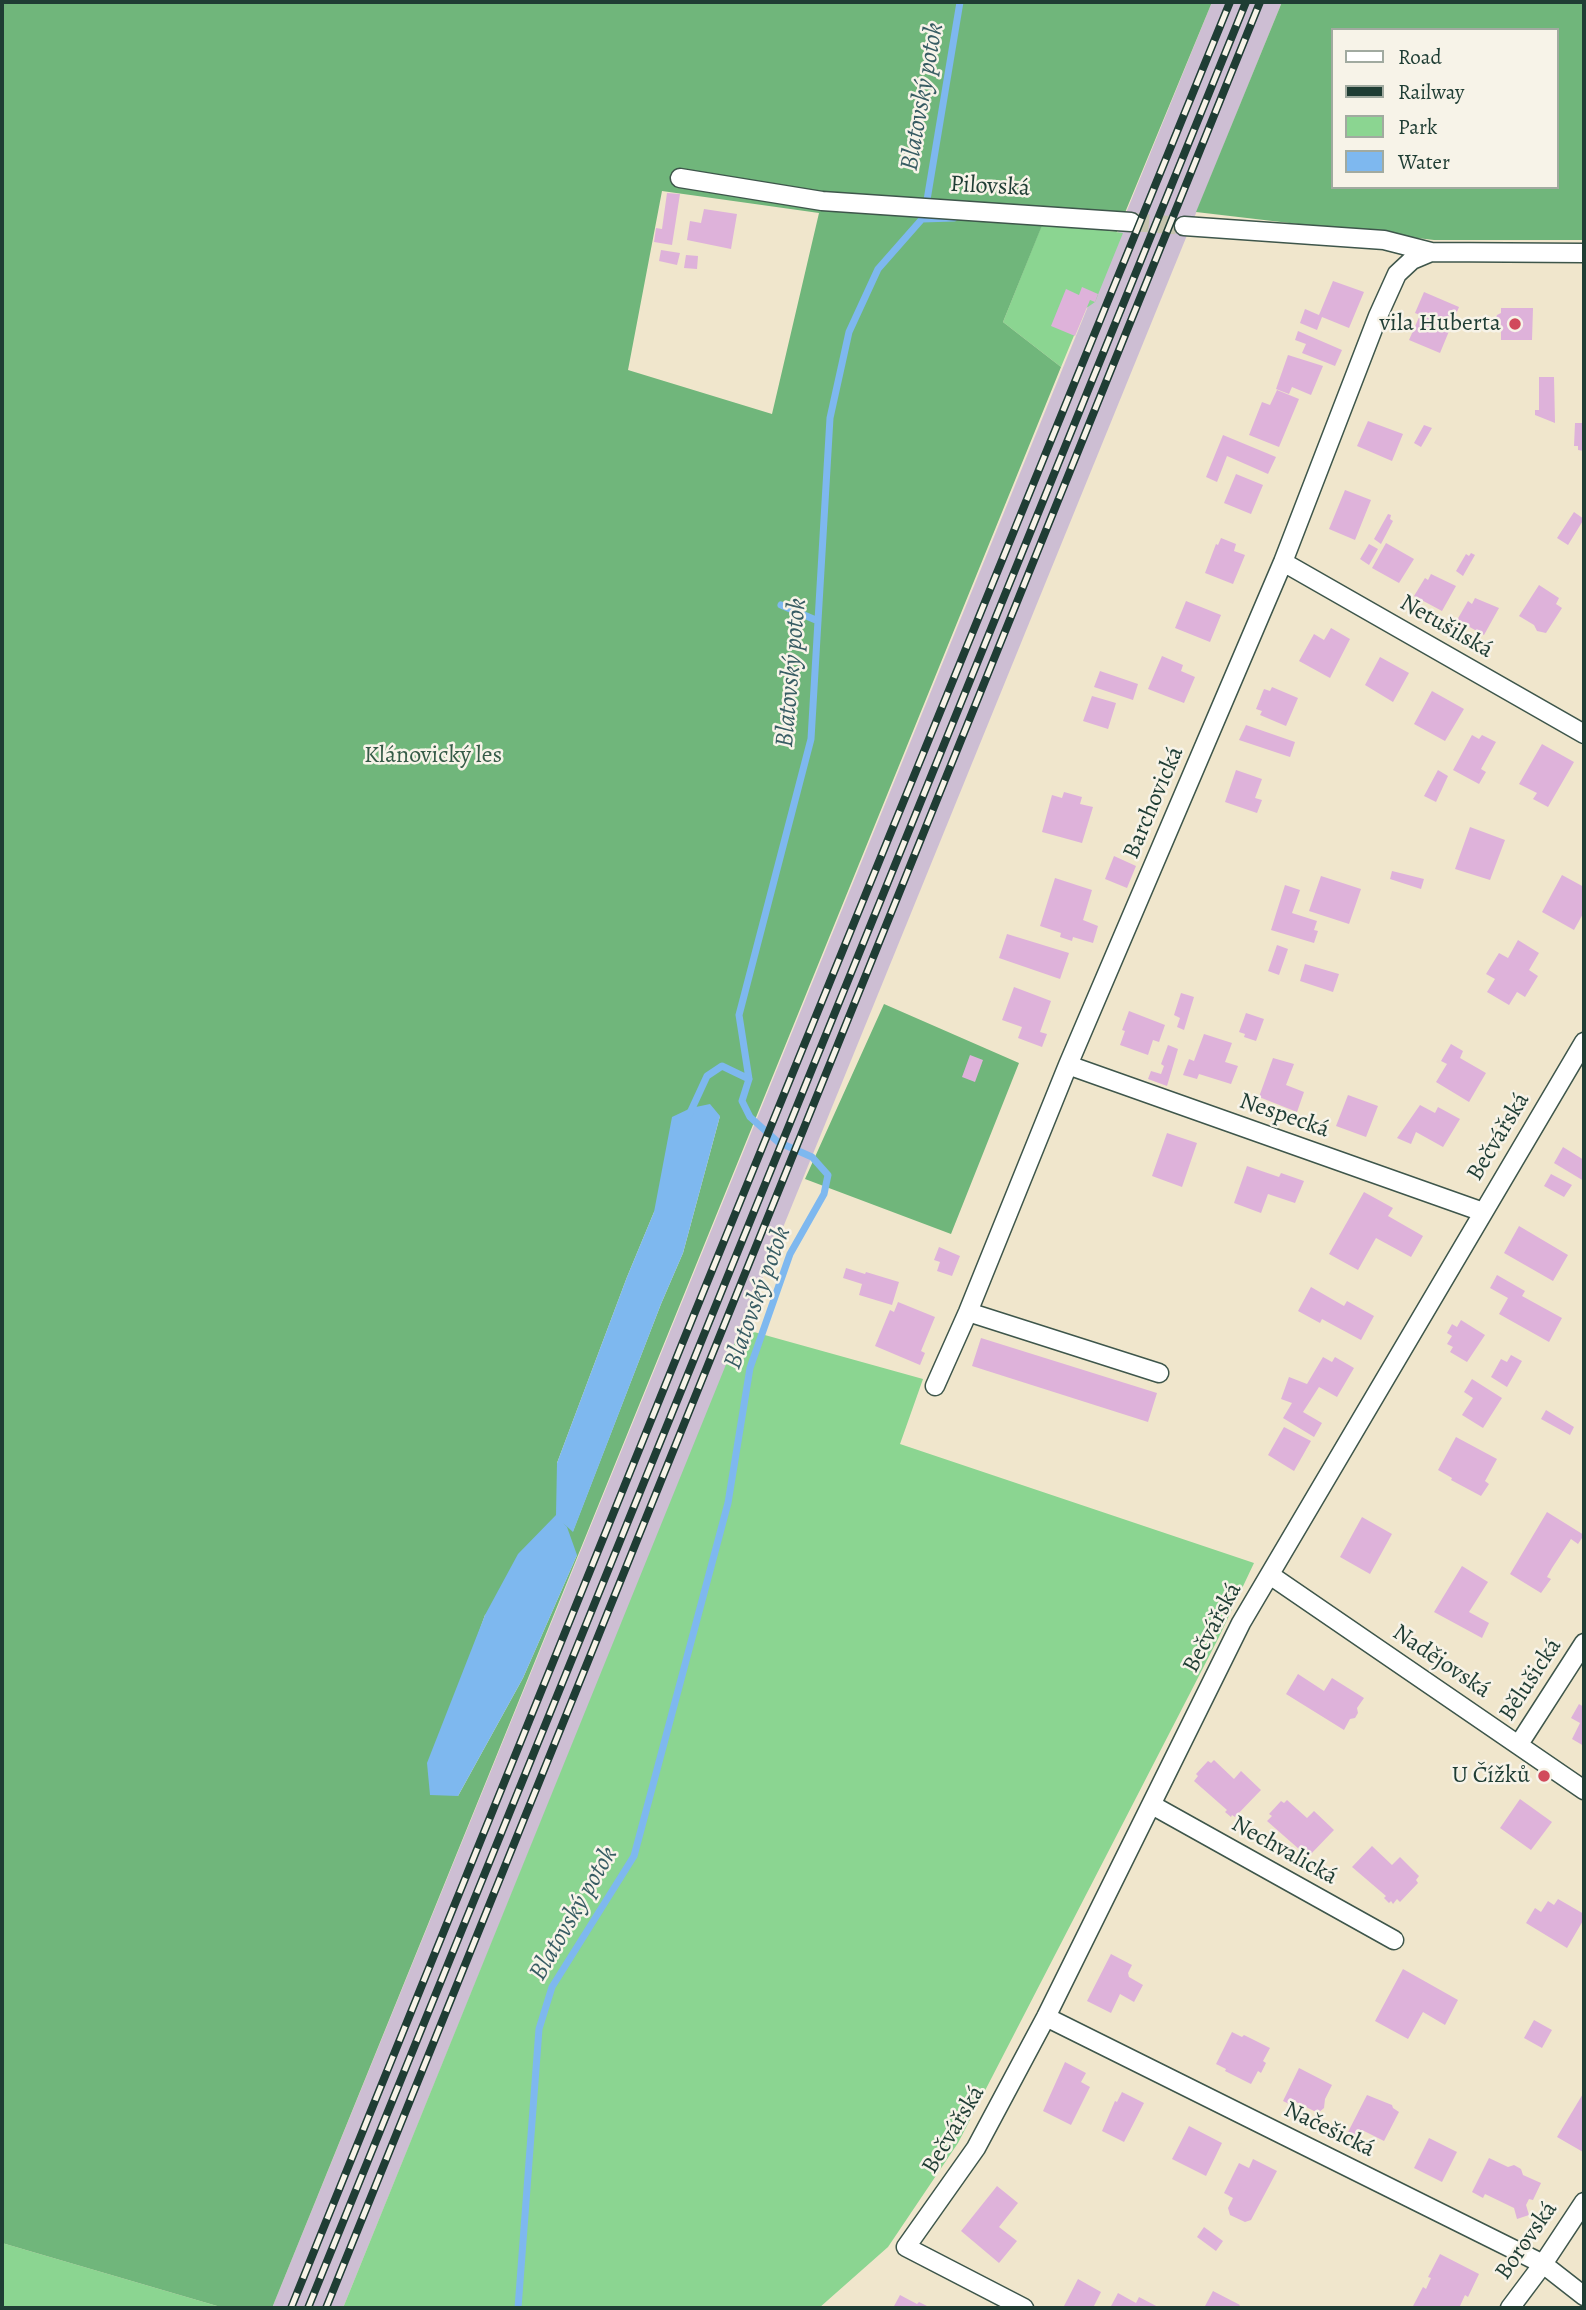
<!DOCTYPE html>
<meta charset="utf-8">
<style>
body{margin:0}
#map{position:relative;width:1586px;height:2310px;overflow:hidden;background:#f0e6cc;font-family:Alegreya,serif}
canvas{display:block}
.frame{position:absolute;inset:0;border:4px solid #1f3d34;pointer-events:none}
.legend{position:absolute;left:1331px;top:28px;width:228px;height:161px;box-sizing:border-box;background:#f7f3e8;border:2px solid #a1aaa0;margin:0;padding:9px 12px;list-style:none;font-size:21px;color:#1f3d34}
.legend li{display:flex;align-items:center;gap:14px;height:35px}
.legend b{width:35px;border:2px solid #a1aaa0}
</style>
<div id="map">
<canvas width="1586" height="2310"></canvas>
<div class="frame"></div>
<ul class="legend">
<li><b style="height:9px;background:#fff"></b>Road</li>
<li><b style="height:9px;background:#1f3d34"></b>Railway</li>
<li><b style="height:19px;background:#8bd591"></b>Park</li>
<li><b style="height:19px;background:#7eb8ef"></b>Water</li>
</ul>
</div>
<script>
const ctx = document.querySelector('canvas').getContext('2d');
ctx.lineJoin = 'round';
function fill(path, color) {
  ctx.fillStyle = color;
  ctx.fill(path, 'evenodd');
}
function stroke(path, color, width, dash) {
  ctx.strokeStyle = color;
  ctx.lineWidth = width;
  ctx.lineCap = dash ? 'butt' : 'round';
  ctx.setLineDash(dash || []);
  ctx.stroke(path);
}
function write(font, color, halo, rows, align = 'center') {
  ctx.font = font + ' Alegreya,serif';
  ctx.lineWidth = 5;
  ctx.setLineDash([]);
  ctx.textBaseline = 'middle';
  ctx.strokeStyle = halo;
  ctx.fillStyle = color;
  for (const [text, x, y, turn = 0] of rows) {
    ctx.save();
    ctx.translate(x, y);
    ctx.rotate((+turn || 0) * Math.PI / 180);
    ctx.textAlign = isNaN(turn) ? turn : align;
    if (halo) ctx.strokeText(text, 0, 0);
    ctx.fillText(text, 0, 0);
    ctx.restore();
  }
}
fill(new Path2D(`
 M 1212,2 L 1282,2 L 343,2308 L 272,2308 Z`), '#cdbed3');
fill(new Path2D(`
 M 1043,222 L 1123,233 L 1095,302 L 1085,309 L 1061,367 L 1003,322 Z
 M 740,1330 L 754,1332 L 923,1379 L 900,1444 L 1254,1563 L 1219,1637 L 958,2143 L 888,2247 L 819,2308 L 343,2308 Z
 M 2,2243 L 224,2308 L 2,2308 Z`), '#8bd591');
fill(new Path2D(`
 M 2,2 L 1212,2 L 1117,232 L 1043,223 L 1003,322 L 1061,367 L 272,2308 L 224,2308 L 2,2243 ZM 662,191 L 819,213 L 772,414 L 628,370 ZM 720,1116 L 683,1253 L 661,1304 L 573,1531 L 557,1463 L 627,1277 L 654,1212 ZM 577,1555 L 523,1678 L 458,1796 L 475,1643 L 485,1615 Z
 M 1282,2 L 1584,2 L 1584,240 L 1434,240 L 1196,212 ZM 1332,30 L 1556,30 L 1556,187 L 1332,187 Z
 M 884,1004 L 1019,1063 L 951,1234 L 805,1179 Z`), '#70b67b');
fill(new Path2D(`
 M 710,1104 L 720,1116 L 683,1253 L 661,1304 L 573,1532 L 563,1523 L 567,1527 L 577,1555 L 523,1678 L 458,1796 L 430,1795 L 427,1763 L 485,1615 L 518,1554 L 556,1515 L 557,1463 L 627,1277 L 654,1212 L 672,1117 L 691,1108 Z`), '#7eb8ef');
stroke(new Path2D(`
 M 927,200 L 960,2
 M 781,605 L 818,621
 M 689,1115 L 707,1076 L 722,1066 L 749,1079
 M 518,2308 L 539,2029 L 552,1987 L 634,1856 L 728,1503 L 750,1368 L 790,1254 L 824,1194 L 828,1175 L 812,1157 L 778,1142 L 750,1117 L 742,1101 L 749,1079 L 739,1015 L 811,739 L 830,418 L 849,332 L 878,269 L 922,219 L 954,218`), '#7eb8ef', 7);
fill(new Path2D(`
 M 667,193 L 680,194 L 672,245 L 654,242 L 656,228 L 662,229 Z
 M 704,209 L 737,214 L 731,249 L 687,240 L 690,221 L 701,223 Z
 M 661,250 L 680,253 L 677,265 L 659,261 Z
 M 686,255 L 698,256 L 697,269 L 684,268 Z
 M 1333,281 L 1364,292 L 1349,328 L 1322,317 L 1317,330 L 1300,323 L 1305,309 L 1319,315 Z
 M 1082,287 L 1098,294 L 1095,302 L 1090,300 L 1075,336 L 1051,326 L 1066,289 L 1079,295 Z
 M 1424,292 L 1459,307 L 1440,353 L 1409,340 L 1420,315 L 1415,313 Z
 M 1501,308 L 1533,308 L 1532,340 L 1501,340 L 1501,325 L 1495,320 L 1497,315 L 1501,313 Z
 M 1298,331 L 1342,350 L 1335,366 L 1302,353 L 1306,344 L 1295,340 Z
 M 1288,355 L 1323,366 L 1311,395 L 1292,387 L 1289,394 L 1276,389 Z
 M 1539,377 L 1554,377 L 1555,423 L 1535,415 L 1535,410 L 1539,410 Z
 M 1277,390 L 1299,399 L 1279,447 L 1249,435 L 1262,402 L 1270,405 Z
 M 1368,421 L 1403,434 L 1392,461 L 1357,446 Z
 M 1575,423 L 1584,423 L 1584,451 L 1578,450 L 1578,446 L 1574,446 Z
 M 1424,425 L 1432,428 L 1421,447 L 1414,443 Z
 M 1223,435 L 1276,457 L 1268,474 L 1227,456 L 1217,482 L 1206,477 Z
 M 1236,474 L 1263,485 L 1251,514 L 1224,503 Z
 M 1345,490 L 1371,500 L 1355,540 L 1329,529 Z
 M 1574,512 L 1584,519 L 1568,545 L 1557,538 Z
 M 1388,514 L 1391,515 L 1390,519 L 1393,521 L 1381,544 L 1374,539 Z
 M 1221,538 L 1236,544 L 1234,551 L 1245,555 L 1233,584 L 1205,573 L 1216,544 L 1218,545 Z
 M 1386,543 L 1414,559 L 1399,583 L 1372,568 Z
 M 1369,544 L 1378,549 L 1369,565 L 1360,559 Z
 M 1471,553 L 1475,555 L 1463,576 L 1456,571 L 1466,554 L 1469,556 Z
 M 1431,574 L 1456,586 L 1442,611 L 1414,596 L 1425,578 L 1428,580 Z
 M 1539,585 L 1559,598 L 1556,604 L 1562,608 L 1546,633 L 1537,631 L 1534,625 L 1519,616 Z
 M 1475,598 L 1499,608 L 1484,635 L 1457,620 L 1468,601 L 1472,604 Z
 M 1186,601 L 1221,615 L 1210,642 L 1175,628 Z
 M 1331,628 L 1350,639 L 1330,678 L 1299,661 L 1314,634 L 1324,640 Z
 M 1162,656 L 1183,665 L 1181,671 L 1195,677 L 1184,703 L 1148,689 Z
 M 1380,657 L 1409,673 L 1393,702 L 1365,685 Z
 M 1100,671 L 1138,684 L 1133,700 L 1094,687 Z
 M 1272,687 L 1298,698 L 1286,726 L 1260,715 L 1262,711 L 1256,709 L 1264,689 L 1270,691 Z
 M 1432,691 L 1464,709 L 1445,741 L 1414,724 Z
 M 1092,696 L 1116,703 L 1108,729 L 1083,721 Z
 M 1246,725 L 1295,742 L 1290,757 L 1239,740 Z
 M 1472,735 L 1479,739 L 1482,735 L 1496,742 L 1481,769 L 1486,772 L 1479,784 L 1453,770 Z
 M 1542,744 L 1574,762 L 1548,807 L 1533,799 L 1537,793 L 1519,784 Z
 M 1236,770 L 1262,779 L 1255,798 L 1262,800 L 1257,813 L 1225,802 Z
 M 1438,770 L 1448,776 L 1436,802 L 1424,796 Z
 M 1064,792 L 1082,797 L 1080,804 L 1093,807 L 1082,843 L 1042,832 L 1052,795 L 1062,798 Z
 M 1470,827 L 1505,840 L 1490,880 L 1455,869 Z
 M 1114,856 L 1136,866 L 1127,888 L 1105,879 Z
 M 1392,871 L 1424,879 L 1421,889 L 1390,879 Z
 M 1562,875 L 1584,887 L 1584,912 L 1574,930 L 1542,912 Z
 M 1321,876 L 1361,889 L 1349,924 L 1309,911 Z
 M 1055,878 L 1092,890 L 1083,920 L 1098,926 L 1093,943 L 1073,937 L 1072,941 L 1060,937 L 1061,933 L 1040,926 Z
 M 1285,885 L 1300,890 L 1292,913 L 1317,921 L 1314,930 L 1318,931 L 1314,943 L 1271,930 Z
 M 1007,934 L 1069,953 L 1060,979 L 999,958 Z
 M 1518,940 L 1539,953 L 1529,970 L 1538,976 L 1525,997 L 1517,992 L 1509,1005 L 1487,992 L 1495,979 L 1486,974 L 1499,953 L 1508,958 Z
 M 1277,945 L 1288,949 L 1279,975 L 1268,971 Z
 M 1305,964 L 1339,974 L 1333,992 L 1300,981 Z
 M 1014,987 L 1051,1001 L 1040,1032 L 1047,1034 L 1042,1047 L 1018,1038 L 1022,1027 L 1002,1020 Z
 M 1181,993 L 1194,997 L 1184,1030 L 1177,1027 L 1180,1018 L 1174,1015 Z
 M 1129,1011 L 1165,1025 L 1159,1042 L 1153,1040 L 1148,1055 L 1120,1045 L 1125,1031 L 1122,1030 Z
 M 1246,1013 L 1264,1019 L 1256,1041 L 1244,1037 L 1245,1034 L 1239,1032 Z
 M 1204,1034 L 1232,1043 L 1225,1062 L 1238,1066 L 1231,1084 L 1199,1074 L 1197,1079 L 1183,1075 L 1189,1059 L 1194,1061 Z
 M 1451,1044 L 1463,1051 L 1460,1058 L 1486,1073 L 1469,1102 L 1436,1082 L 1447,1064 L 1441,1061 Z
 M 1168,1045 L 1178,1049 L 1167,1086 L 1148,1079 L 1151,1071 L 1161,1074 L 1164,1066 L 1161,1064 Z
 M 970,1055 L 983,1060 L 975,1082 L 962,1077 Z
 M 1273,1058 L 1294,1064 L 1286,1085 L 1304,1092 L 1297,1112 L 1259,1097 Z
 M 1348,1095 L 1378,1106 L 1366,1137 L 1336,1126 Z
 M 1420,1105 L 1435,1113 L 1438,1107 L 1460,1119 L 1443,1147 L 1416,1132 L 1411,1144 L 1397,1138 Z
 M 1167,1133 L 1197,1143 L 1182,1187 L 1152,1176 Z
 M 1563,1147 L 1584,1160 L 1584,1181 L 1554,1163 Z
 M 1247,1166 L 1279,1177 L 1281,1173 L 1304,1181 L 1295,1203 L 1268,1194 L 1261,1213 L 1234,1203 Z
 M 1551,1174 L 1572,1185 L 1564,1197 L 1544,1186 Z
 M 1364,1192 L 1393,1208 L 1388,1216 L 1423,1236 L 1411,1257 L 1376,1238 L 1358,1270 L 1329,1254 Z
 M 1519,1226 L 1568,1255 L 1553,1281 L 1504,1253 Z
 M 939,1247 L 960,1256 L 952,1276 L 937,1271 L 940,1262 L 934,1260 Z
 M 846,1268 L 865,1274 L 866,1272 L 899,1282 L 892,1305 L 859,1295 L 862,1284 L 843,1278 Z
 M 1497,1275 L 1525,1291 L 1522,1296 L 1562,1318 L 1549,1342 L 1499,1314 L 1508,1298 L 1490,1288 Z
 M 1311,1287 L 1344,1306 L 1347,1301 L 1374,1316 L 1361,1340 L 1322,1319 L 1320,1323 L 1298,1311 Z
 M 898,1302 L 935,1317 L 921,1351 L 925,1353 L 920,1365 L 875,1346 L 890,1310 L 894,1312 Z
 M 1461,1320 L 1485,1335 L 1467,1362 L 1450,1352 L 1453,1347 L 1447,1344 L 1452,1336 L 1447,1333 L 1452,1324 L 1457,1327 Z
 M 981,1338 L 1157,1393 L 1148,1422 L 972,1366 Z
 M 1511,1355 L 1522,1361 L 1507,1387 L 1491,1377 L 1501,1359 L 1507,1362 Z
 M 1323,1357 L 1332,1362 L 1335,1357 L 1354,1368 L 1337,1397 L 1319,1387 L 1303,1412 L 1322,1423 L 1314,1437 L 1283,1418 L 1292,1403 L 1281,1399 L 1289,1377 L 1307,1384 Z
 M 1472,1379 L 1502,1398 L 1483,1428 L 1462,1415 L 1473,1398 L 1464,1392 Z
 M 1546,1410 L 1574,1427 L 1570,1435 L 1541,1419 Z
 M 1284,1427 L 1311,1441 L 1294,1471 L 1268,1455 Z
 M 1456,1437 L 1497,1459 L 1485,1481 L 1489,1484 L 1481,1496 L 1451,1480 L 1452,1478 L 1438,1470 Z
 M 1547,1512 L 1584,1535 L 1578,1544 L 1571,1539 L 1552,1568 L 1547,1577 L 1551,1579 L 1541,1593 L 1510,1574 Z
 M 1362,1517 L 1392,1534 L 1370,1574 L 1340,1557 Z
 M 1462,1566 L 1488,1582 L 1469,1612 L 1489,1623 L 1482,1638 L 1434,1612 Z
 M 1298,1674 L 1324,1691 L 1332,1678 L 1364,1698 L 1357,1708 L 1358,1713 L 1355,1718 L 1350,1719 L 1344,1730 L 1286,1694 Z
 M 1579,1704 L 1584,1707 L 1584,1746 L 1572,1739 L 1580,1723 L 1571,1718 Z
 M 1214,1760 L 1234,1779 L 1241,1771 L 1261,1790 L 1235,1817 L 1232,1815 L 1231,1817 L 1225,1812 L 1227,1810 L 1194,1781 L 1198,1776 L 1196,1774 L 1208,1761 L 1211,1763 Z
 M 1520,1799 L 1552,1822 L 1531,1850 L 1500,1828 Z
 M 1287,1800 L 1307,1818 L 1314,1811 L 1334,1830 L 1308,1857 L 1306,1855 L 1304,1857 L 1299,1852 L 1300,1850 L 1267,1821 L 1272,1816 L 1269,1814 L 1281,1801 L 1284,1803 Z
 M 1372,1846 L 1392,1865 L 1400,1857 L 1419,1876 L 1416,1880 L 1418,1883 L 1400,1902 L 1397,1899 L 1393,1904 L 1391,1901 L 1389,1903 L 1384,1898 L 1386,1896 L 1352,1867 Z
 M 1558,1899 L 1584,1914 L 1584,1919 L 1567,1948 L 1526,1923 L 1535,1908 L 1541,1912 L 1548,1901 L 1554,1905 Z
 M 1111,1954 L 1132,1965 L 1128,1973 L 1129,1977 L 1143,1985 L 1134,2002 L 1120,1994 L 1111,2013 L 1087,2001 Z
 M 1403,1969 L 1458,2000 L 1445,2025 L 1423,2012 L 1408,2039 L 1375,2021 Z
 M 1534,2020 L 1552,2030 L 1542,2048 L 1524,2038 Z
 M 1232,2032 L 1242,2037 L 1244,2035 L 1270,2048 L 1263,2061 L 1266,2063 L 1261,2073 L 1258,2071 L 1251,2084 L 1225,2071 L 1226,2069 L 1216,2064 Z
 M 1065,2062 L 1086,2073 L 1081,2082 L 1090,2087 L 1071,2125 L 1043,2111 Z
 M 1299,2068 L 1332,2085 L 1325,2099 L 1324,2108 L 1318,2113 L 1296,2102 L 1293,2106 L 1283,2101 Z
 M 1122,2092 L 1144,2103 L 1124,2142 L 1102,2131 L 1115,2101 L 1117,2102 Z
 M 1584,2092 L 1584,2149 L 1583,2152 L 1557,2137 Z
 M 1367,2095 L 1392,2105 L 1393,2108 L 1399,2112 L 1384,2141 L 1362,2130 L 1357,2139 L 1347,2134 Z
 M 1189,2126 L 1222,2143 L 1206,2176 L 1172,2159 Z
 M 1429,2138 L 1457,2152 L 1442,2182 L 1414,2168 Z
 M 1489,2158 L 1508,2167 L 1514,2165 L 1521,2169 L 1523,2175 L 1541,2183 L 1533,2200 L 1529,2199 L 1526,2205 L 1529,2215 L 1517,2219 L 1514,2208 L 1485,2194 L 1483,2198 L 1472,2192 Z
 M 1253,2159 L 1277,2171 L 1251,2220 L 1245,2222 L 1230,2215 L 1228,2208 L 1233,2198 L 1224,2193 L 1239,2163 L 1249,2168 Z
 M 997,2186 L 1018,2203 L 999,2227 L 1017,2241 L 999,2263 L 961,2231 Z
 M 1204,2227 L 1223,2241 L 1216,2251 L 1197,2237 Z
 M 1440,2254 L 1479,2274 L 1468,2297 L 1465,2295 L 1460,2306 L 1464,2308 L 1412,2308 L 1423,2287 L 1426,2289 L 1431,2278 L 1428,2277 Z
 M 1078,2279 L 1101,2292 L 1093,2308 L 1068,2308 L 1064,2306 Z
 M 1213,2291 L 1240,2305 L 1238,2308 L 1204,2308 Z
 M 1118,2293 L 1136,2303 L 1139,2297 L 1160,2308 L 1110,2308 Z
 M 900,2295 L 917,2304 L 919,2302 L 931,2308 L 893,2308 Z`), '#deb2da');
stroke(new Path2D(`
 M 1131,222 L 1184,226`), '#c6c4ae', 18, [18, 9]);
const street = new Path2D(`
 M 680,178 L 822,201 L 1131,222
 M 1184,226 L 1384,240 L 1431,252 L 1584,253
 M 1283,562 L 1584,734
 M 1068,1065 L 1483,1212
 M 968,1312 L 1159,1373
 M 935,1386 L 968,1312 L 1068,1065 L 1283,562 L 1378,316 L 1397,274 L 1412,260 L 1431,252
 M 1270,1575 L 1584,1790
 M 1519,1744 L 1584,1643
 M 1152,1805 L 1394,1940
 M 1046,2017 L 1543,2264 L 1584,2296
 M 1024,2308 L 906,2247 L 976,2148 L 1046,2017 L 1241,1623 L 1584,1042
 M 1510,2308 L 1543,2264 L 1584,2202`);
stroke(street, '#3e564b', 21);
stroke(street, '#fff', 18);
const rail = new Path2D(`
 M 291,2308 L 682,1344 L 1230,2
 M 308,2308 L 1246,2
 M 326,2308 L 1260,2`);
stroke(rail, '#1f3d34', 8);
stroke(rail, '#f7f3e8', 5, [16]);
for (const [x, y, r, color] of [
 [1515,324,7,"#d1495b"],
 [1544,1776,7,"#d1495b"]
]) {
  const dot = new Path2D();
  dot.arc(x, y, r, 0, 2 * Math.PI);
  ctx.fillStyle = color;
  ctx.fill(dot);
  stroke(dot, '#f7f3e8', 2.5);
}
write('24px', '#1f3d34', '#f7f3e8', [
 ["Pilovská",990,187,3],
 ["Netušilská",1446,627,30],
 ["Barchovická",1154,803,-67],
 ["Nespecká",1284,1116,19],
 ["Bečvářská",1499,1137,-59],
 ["Bečvářská",1213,1628,-62],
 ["Nadějovská",1441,1662,34],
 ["Bělušická",1531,1680,-57],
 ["Nechvalická",1284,1851,29],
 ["Bečvářská",954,2130,-59],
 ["Načešická",1329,2130,26],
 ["Borovská",1527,2241,-55]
]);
write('24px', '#1f3d34', '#f7f3e8', [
 ["vila Huberta",1501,324],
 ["U Čížků",1530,1776]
], 'right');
write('24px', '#355b47', '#f7f3e8', [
 ["Klánovický les",433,756]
]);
write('italic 26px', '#375c63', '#f7f3e8', [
 ["Blatovský potok",923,97,-80],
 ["Blatovský potok",792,673,-85],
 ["Blatovský potok",758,1298,-70],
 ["Blatovský potok",574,1914,-60]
]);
</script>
